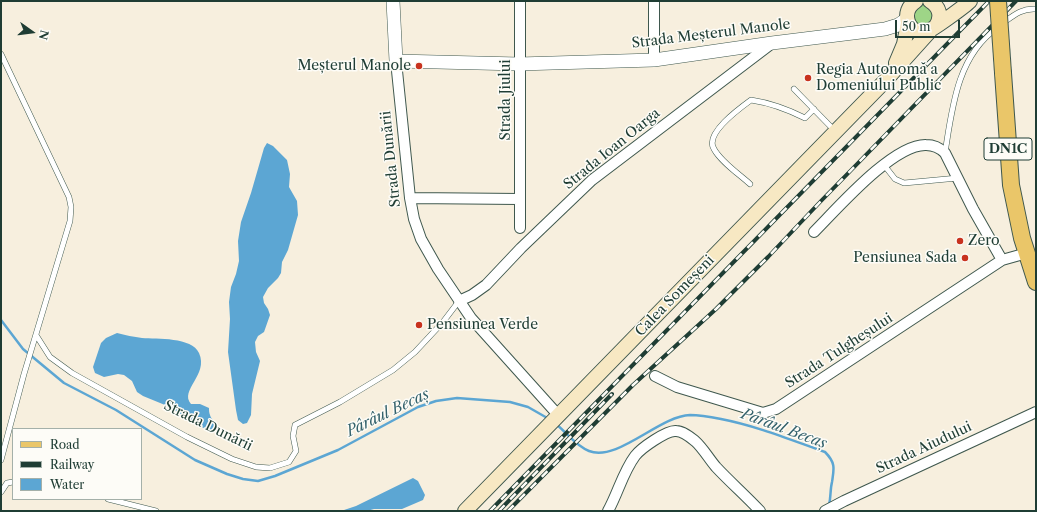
<!DOCTYPE html>
<meta charset="utf-8">
<style>
body{margin:0}
#map{position:relative;width:1037px;height:512px;overflow:hidden;background:#f7efde;font-family:"Libre Caslon Text",serif}
canvas{display:block}
.frame{position:absolute;inset:0;border:2px solid #1f3d34;pointer-events:none}
.legend{position:absolute;left:12px;top:428px;width:130px;height:72px;box-sizing:border-box;background:#fdfcf7;border:1px solid #a4b0a9;margin:0;padding:5px 7px;list-style:none;font-size:12px;color:#1f3d34}
.legend li{display:flex;align-items:center;gap:8px;height:20px}
.legend b{width:20px;border:1px solid #a4b0a9}
.north{position:absolute;left:12px;top:12px;width:40px;height:40px;-webkit-text-stroke:3px #fdfcf7;paint-order:stroke;rotate:104deg;font-size:11px;font-weight:700;line-height:16px;text-align:center;color:#1f3d34}
.north::after{content:'';display:block;margin:auto;width:14px;height:18px;background:#1f3d34;clip-path:polygon(50% 0,100% 100%,50% 72%,0 100%)}
.scale{position:absolute;left:895px;top:20px;width:65px;height:18px;box-sizing:border-box;border:2px solid #1f3d34;border-top:0;padding-left:5px;font-size:12px;line-height:14px;white-space:nowrap;color:#1f3d34;-webkit-text-stroke:3px #fdfcf7;paint-order:stroke}
</style>
<div id="map">
<canvas width="1037" height="512"></canvas>
<div class="frame"></div>
<ul class="legend">
<li><b style="height:5px;background:#eac669"></b>Road</li>
<li><b style="height:5px;background:#1f3d34"></b>Railway</li>
<li><b style="height:11px;background:#5ca6d3"></b>Water</li>
</ul>
<div class="north">N</div>
<div class="scale">50 m</div>
</div>
<script>
const ctx = document.querySelector('canvas').getContext('2d');
ctx.lineJoin = 'round';
function fill(path, color) {
  ctx.fillStyle = color;
  ctx.fill(path, 'evenodd');
}
function stroke(path, color, width, dash) {
  ctx.strokeStyle = color;
  ctx.lineWidth = width;
  ctx.lineCap = dash ? 'butt' : 'round';
  ctx.setLineDash(dash || []);
  ctx.stroke(path);
}
function write(font, color, halo, rows, align = 'center') {
  ctx.font = font + ' "Libre Caslon Text",serif';
  ctx.lineWidth = 3;
  ctx.setLineDash([]);
  ctx.textBaseline = 'middle';
  ctx.strokeStyle = halo;
  ctx.fillStyle = color;
  for (const [text, x, y, turn = 0] of rows) {
    ctx.save();
    ctx.translate(x, y);
    ctx.rotate((+turn || 0) * Math.PI / 180);
    ctx.textAlign = isNaN(turn) ? turn : align;
    if (halo) ctx.strokeText(text, 0, 0);
    ctx.fillText(text, 0, 0);
    ctx.restore();
  }
}
fill(new Path2D(`
 M 920,3 L 924,3 L 937,18 L 920,30 L 910,12 Z`), '#9ed587');
fill(new Path2D(`
 M 267,143 L 273,146 L 287,160 L 290,174 L 289,187 L 297,201 L 298,215 L 288,250 L 282,262 L 281,273 L 278,278 L 268,288 L 263,297 L 264,303 L 268,309 L 270,315 L 264,332 L 258,336 L 255,342 L 256,352 L 260,361 L 252,394 L 251,415 L 247,423 L 243,424 L 238,420 L 236,410 L 228,352 L 230,319 L 229,302 L 231,287 L 236,274 L 239,261 L 238,241 L 241,222 L 251,193 L 264,148 Z
 M 117,333 C 125,335 134,337 142,338 C 157,339 192,337 199,353 C 209,375 179,390 191,404 L 200,404 L 209,408 C 209,410 209,413 210,415 C 212,422 218,420 213,430 L 208,431 L 205,429 L 191,420 L 165,405 L 143,396 L 137,392 L 132,381 L 124,375 L 118,374 L 104,377 L 95,373 L 93,367 L 101,343 L 106,338 Z
 M 413,478 L 418,481 L 425,495 L 423,500 L 402,509 L 374,509 L 367,511 L 341,511 L 356,506 Z`), '#5ca6d3');
stroke(new Path2D(`
 M 1,320 L 23,349 L 64,383 L 116,410 L 195,460 L 227,474 L 243,479 L 258,481 L 275,476 L 338,450 L 418,407 L 436,401 L 457,398 L 510,402 L 528,407 L 549,419
 M 556,424 C 567,433 576,446 589,451 C 618,462 659,416 690,415 C 701,415 711,417 721,419 C 757,426 791,440 825,452 C 836,463 834,469 832,482 C 830,490 831,497 829,505`), '#5ca6d3', 2.5);
const service = new Path2D(`
 M 1003,23 C 1014,15 1022,8 1036,9
 M 1,54 L 69,197 L 71,207 L 70,221 L 24,374 L 1,460
 M 794,89 L 835,131
 M 945,153 C 952,109 957,56 997,28
 M 884,165 L 895,179 L 904,183 L 958,178
 M 750,184 C 739,174 721,162 714,149 C 704,134 740,108 751,100 C 771,103 787,109 805,118 L 814,109
 M 36,335 L 50,357 L 72,373 L 187,437 L 232,459 L 256,467 L 270,468 L 289,462 L 296,451 L 293,436 L 295,425 L 340,402 L 393,370 L 415,352 L 443,322 L 459,301
 M 1,492 L 7,483 L 13,482
 M 108,499 L 156,511`);
const minor = new Path2D(`
 M 520,1 L 520,228
 M 654,1 L 654,60
 M 396,61 L 410,198 L 414,219 L 421,239 L 438,269 L 471,318 L 559,416
 M 410,198 L 520,199
 M 814,232 C 837,209 893,144 926,145 C 934,145 940,148 945,153 L 973,209 L 1002,260
 M 459,301 L 472,295 L 486,285 L 521,248 L 592,180 L 771,44
 M 655,376 L 677,387 L 763,413 L 776,409 L 1002,260 L 1027,253
 M 608,511 C 618,493 623,472 635,456 C 641,448 667,430 676,431 C 683,431 690,437 695,441 C 703,448 709,459 716,467 C 730,482 746,496 760,511
 M 825,511 L 844,501 L 1036,412`);
const tertiary = new Path2D(`
 M 393,1 L 396,61 L 519,64 L 654,60 L 772,43 L 885,29 L 898,25 L 907,19`);
const secondary = new Path2D(`
 M 916,1 C 900,11 907,35 926,32 C 931,31 965,6 970,1
 M 930,1 C 940,7 942,17 936,26
 M 896,63 L 904,44 L 908,23
 M 465,511 L 885,81 L 930,31`);
const primary = new Path2D(`
 M 1003,73 L 1011,185 L 1022,238 L 1036,282`);
stroke(service, '#3f584e', 6);
stroke(minor, '#3f584e', 12);
stroke(tertiary, '#3f584e', 14);
stroke(secondary, '#3f584e', 16);
stroke(primary, '#3f584e', 18);
stroke(service, '#fff', 5);
stroke(minor, '#fff', 10);
stroke(tertiary, '#fff', 13);
stroke(secondary, '#f7e8c3', 14);
stroke(primary, '#eac669', 16);
const rail = new Path2D(`
 M 490,511 L 989,1
 M 499,511 L 612,394
 M 508,511 L 633,385 L 716,309 L 768,257 L 821,201 L 1016,1`);
stroke(rail, '#1f3d34', 4);
stroke(rail, '#fdfcf7', 2.5, [8]);
const primaryBridge = new Path2D(`
 M 998,1 L 1003,73`);
stroke(primaryBridge, '#3f584e', 18, []);
stroke(primaryBridge, '#eac669', 16);
for (const [x, y, r, color] of [
 [419,66,4,"#c8321e"],
 [808,78,4,"#c8321e"],
 [960,241,4,"#c8321e"],
 [965,258,4,"#c8321e"],
 [419,325,4,"#c8321e"]
]) {
  const dot = new Path2D();
  dot.arc(x, y, r, 0, 2 * Math.PI);
  ctx.fillStyle = color;
  ctx.fill(dot);
  stroke(dot, '#fdfcf7', 1.5);
}
for (const [x, y, w] of [
 [1008,149,48]
]) {
  const box = new Path2D();
  box.roundRect(x - w / 2, y - 11, w, 22, 3);
  ctx.fillStyle = '#fdfcf7';
  ctx.fill(box);
  stroke(box, '#1f3d34', 1);
}
write('bold 13px', '#1f3d34', null, [
 ["DN1C",1008,149]
]);
write('14px', '#1f3d34', '#fdfcf7', [
 ["Strada Meșterul Manole",711,34,-7],
 ["Strada Jiului",506,100,-90],
 ["Strada Ioan Oarga",612,149,-39],
 ["Strada Dunării",391,159,-96],
 ["Calea Someșeni",675,296,-46],
 ["Strada Tulgheșului",839,351,-33],
 ["Strada Dunării",208,426,26],
 ["Strada Aiudului",924,448,-25]
]);
write('14px', '#1f3d34', '#fdfcf7', [
 ["Meșterul Manole",411,66,"right"],
 ["Regia Autonomă a",816,70],
 ["Domeniului Public",816,86],
 ["Zero",968,241],
 ["Pensiunea Sada",957,258,"right"],
 ["Pensiunea Verde",427,325]
], 'left');
write('italic 15px', '#34626c', '#fdfcf7', [
 ["Pârâul Becaș",388,413,-26],
 ["Pârâul Becaș",784,429,20]
]);
</script>
